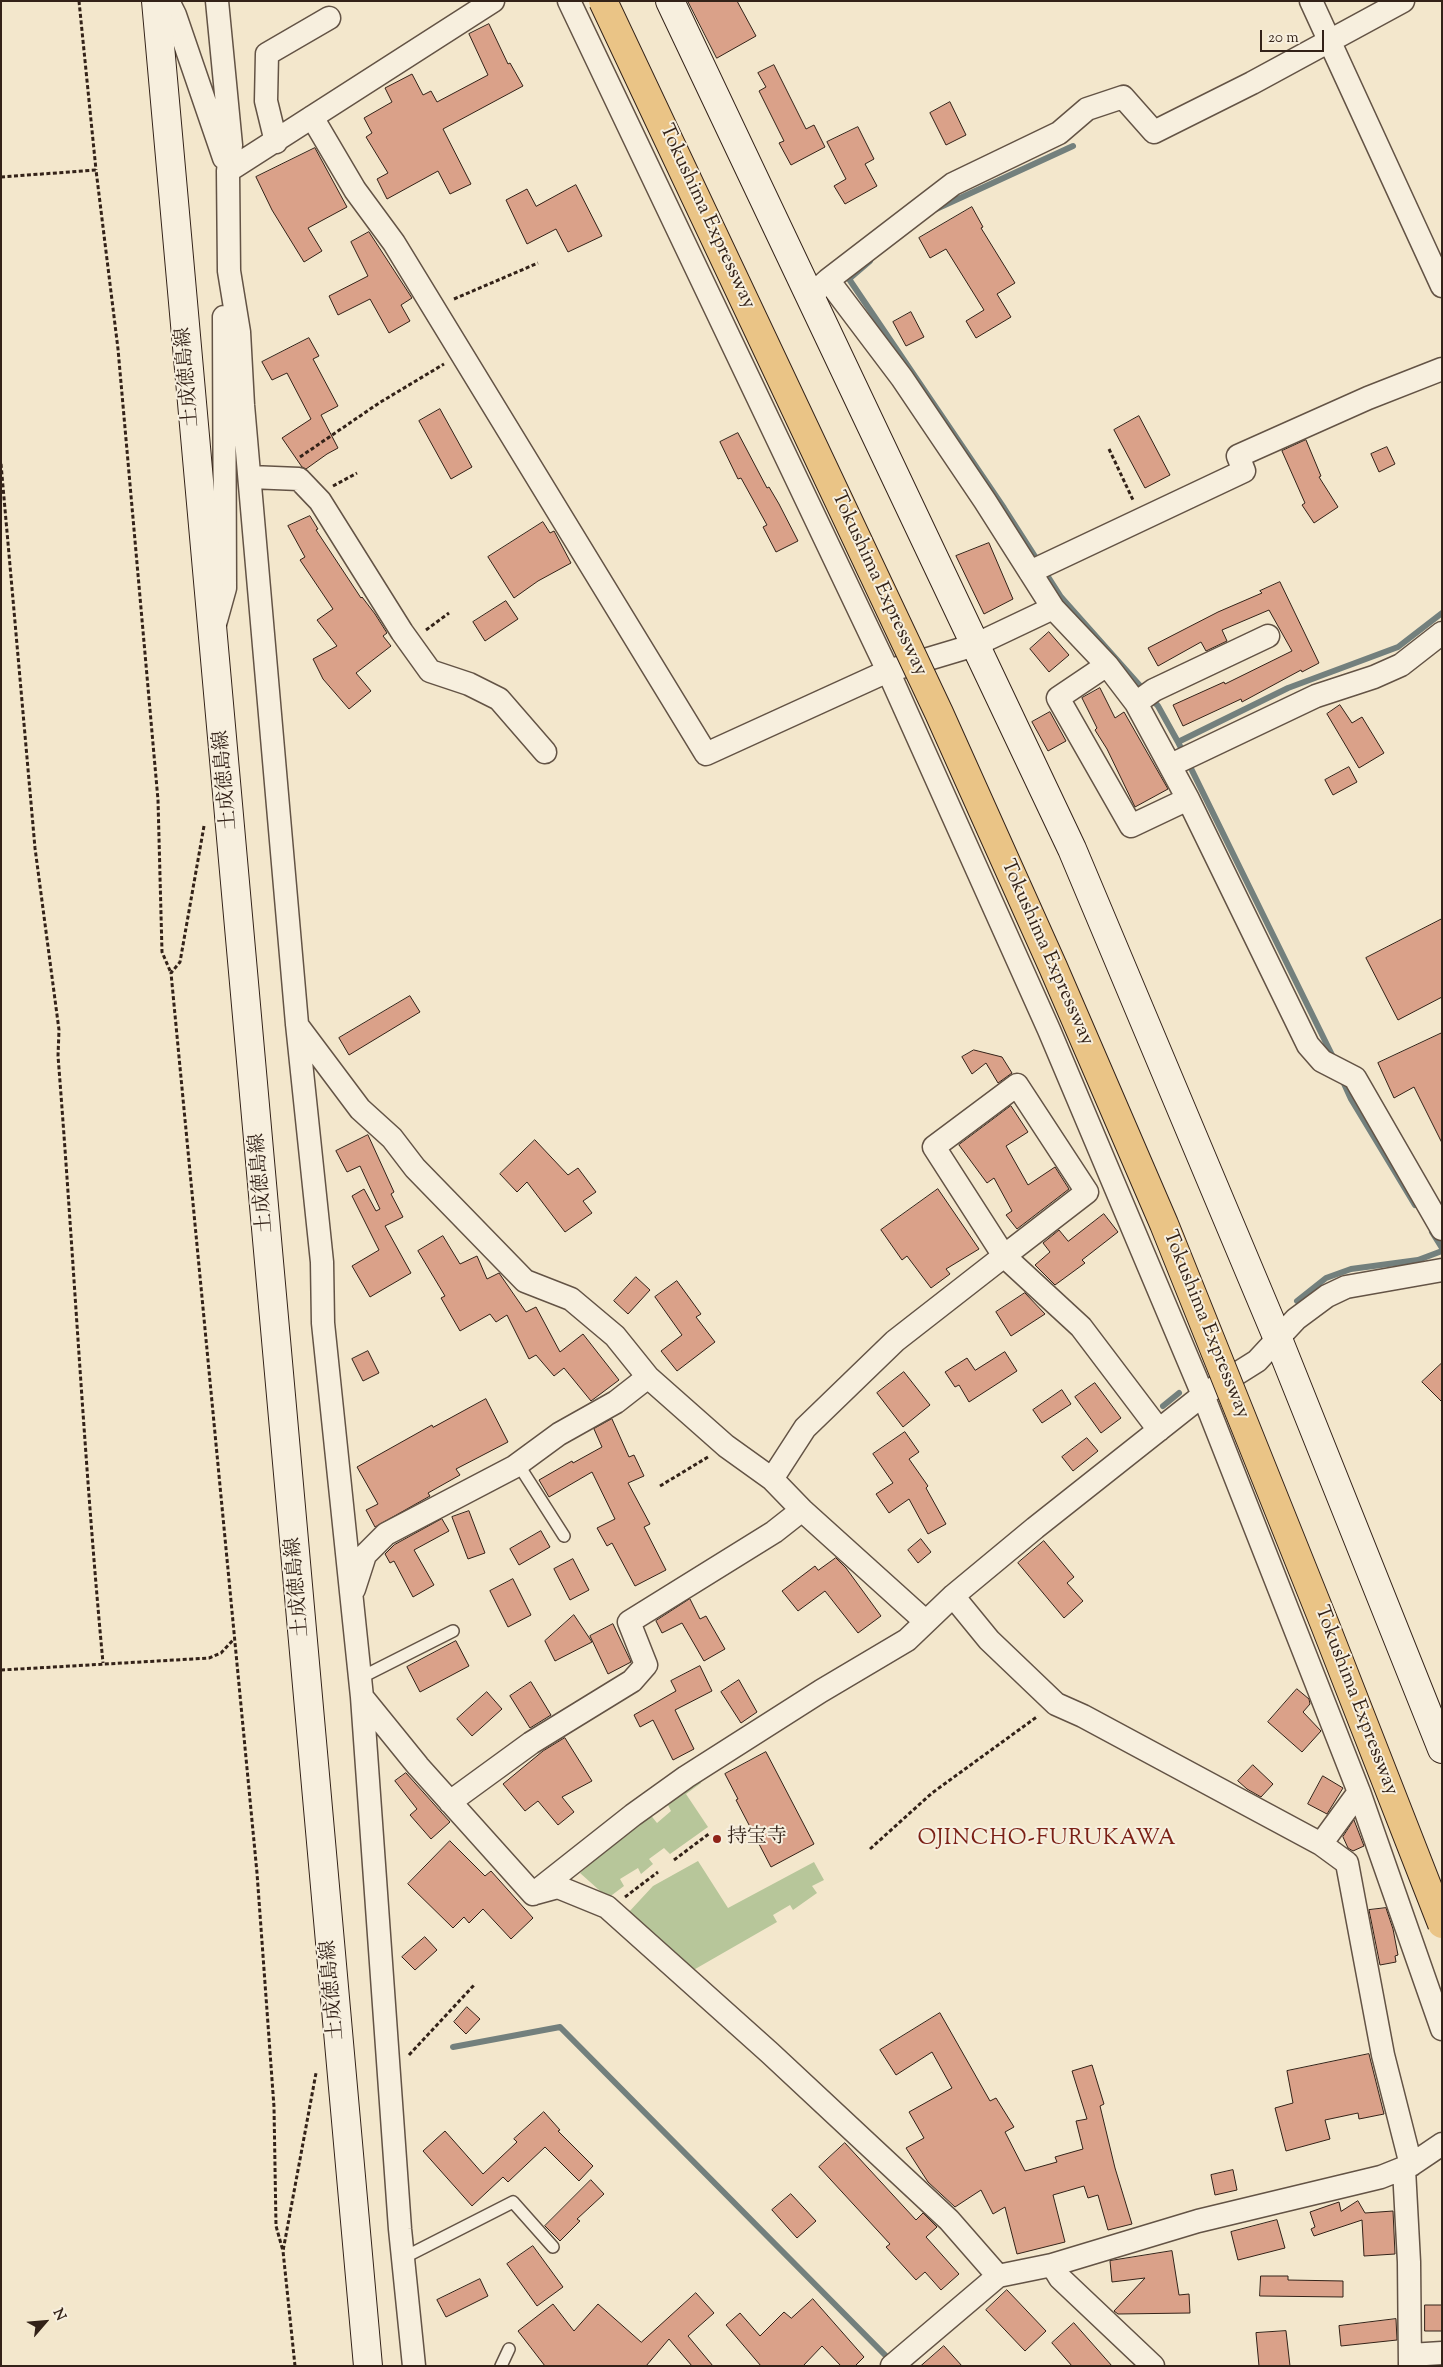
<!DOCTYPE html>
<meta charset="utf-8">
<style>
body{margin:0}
#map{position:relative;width:1443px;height:2367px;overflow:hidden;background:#f3e7cc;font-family:"Sorts Mill Goudy",serif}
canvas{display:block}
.frame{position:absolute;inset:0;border:2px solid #332218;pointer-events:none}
.north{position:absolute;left:20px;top:2297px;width:50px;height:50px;-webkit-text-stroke:4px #f7efde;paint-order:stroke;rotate:63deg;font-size:14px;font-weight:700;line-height:20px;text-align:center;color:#332218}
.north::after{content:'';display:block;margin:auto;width:18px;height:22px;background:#332218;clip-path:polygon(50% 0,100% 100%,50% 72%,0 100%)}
.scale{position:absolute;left:1260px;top:30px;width:64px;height:22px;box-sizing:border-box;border:2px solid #332218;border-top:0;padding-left:6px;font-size:15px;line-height:18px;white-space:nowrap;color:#332218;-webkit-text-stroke:4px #f7efde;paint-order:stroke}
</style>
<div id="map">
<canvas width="1443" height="2367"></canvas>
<div class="frame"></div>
<div class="north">N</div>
<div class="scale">20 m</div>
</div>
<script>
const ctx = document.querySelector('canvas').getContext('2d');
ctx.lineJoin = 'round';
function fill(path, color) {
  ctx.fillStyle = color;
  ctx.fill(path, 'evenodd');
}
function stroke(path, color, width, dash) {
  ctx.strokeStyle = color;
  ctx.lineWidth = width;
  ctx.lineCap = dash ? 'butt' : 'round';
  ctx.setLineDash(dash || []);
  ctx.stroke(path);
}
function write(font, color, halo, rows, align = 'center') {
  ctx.font = font + ' "Sorts Mill Goudy","Noto Serif JP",serif';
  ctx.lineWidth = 4;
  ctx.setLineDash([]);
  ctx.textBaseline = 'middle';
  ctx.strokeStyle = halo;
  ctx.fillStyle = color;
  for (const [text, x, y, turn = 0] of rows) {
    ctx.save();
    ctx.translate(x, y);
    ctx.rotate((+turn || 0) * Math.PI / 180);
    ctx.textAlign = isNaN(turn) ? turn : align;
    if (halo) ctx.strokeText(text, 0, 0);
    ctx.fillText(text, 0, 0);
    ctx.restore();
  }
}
fill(new Path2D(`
 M 698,1777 L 701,1783 L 686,1794 L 708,1827 L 670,1854 L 664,1848 L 649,1859 L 653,1864 L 641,1874 L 638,1868 L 620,1879 L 624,1886 L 608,1898 L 580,1873 L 649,1813 L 657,1823 L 671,1811 L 666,1801 Z
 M 698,1861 L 728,1908 L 814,1862 L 824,1880 L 812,1886 L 817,1893 L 793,1910 L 790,1905 L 773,1915 L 777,1922 L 690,1972 L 627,1914 L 653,1886 Z`), '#b7c69a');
stroke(new Path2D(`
 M 934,210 L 1073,146
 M 870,261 L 849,279 L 1004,508 L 1061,597 L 1158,706 L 1178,742
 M 1334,1059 L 1178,742 L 1288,688 L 1398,647 L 1442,613
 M 1341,1077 L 1351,1099 L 1415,1205
 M 1432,1232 L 1442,1248
 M 1297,1301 L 1326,1278 L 1351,1269 L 1418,1260 L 1442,1251
 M 1163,1406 L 1179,1393
 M 453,2047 L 560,2027 L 891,2361`), '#73807d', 6);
const building = new Path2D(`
 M 688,1 L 737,1 L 756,36 L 717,58 Z
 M 489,24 L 508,64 L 510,63 L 523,86 L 443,129 L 471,184 L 450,194 L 438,171 L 387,199 L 377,179 L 388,173 L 366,137 L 372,133 L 364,118 L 392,102 L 385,88 L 412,74 L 423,95 L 431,91 L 437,102 L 488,75 L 469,34 Z
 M 774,65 L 806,129 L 814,125 L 825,147 L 791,165 L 779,143 L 784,141 L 759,91 L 766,87 L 758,73 Z
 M 950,102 L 966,135 L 946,145 L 930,113 Z
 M 858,127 L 874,159 L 865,164 L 877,186 L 845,204 L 834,186 L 846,179 L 827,142 Z
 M 315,148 L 347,207 L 308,228 L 322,251 L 304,262 L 272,210 L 256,177 Z
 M 576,185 L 602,236 L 568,252 L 556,229 L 527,244 L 506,200 L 527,189 L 536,206 Z
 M 972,207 L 983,227 L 981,228 L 1015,283 L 997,294 L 1011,317 L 976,338 L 966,321 L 984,310 L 946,249 L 930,258 L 919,238 Z
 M 369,232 L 412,298 L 401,305 L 410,321 L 389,333 L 370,299 L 338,315 L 329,296 L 368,276 L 351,242 Z
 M 911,312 L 924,337 L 906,346 L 893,322 Z
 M 309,338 L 319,356 L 313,359 L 338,406 L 321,415 L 338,448 L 327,454 L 306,469 L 302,467 L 282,438 L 311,419 L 287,373 L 272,380 L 262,362 Z
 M 440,409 L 472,467 L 451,479 L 419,421 Z
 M 1139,416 L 1170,475 L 1145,488 L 1114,430 Z
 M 738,433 L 767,488 L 769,487 L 779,504 L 798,541 L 776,552 L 763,527 L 767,525 L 741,478 L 738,479 L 720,442 Z
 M 1306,440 L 1321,476 L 1319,477 L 1338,507 L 1314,523 L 1302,505 L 1305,503 L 1282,451 Z
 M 1387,447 L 1395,464 L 1379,472 L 1371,454 Z
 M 310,516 L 318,529 L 316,530 L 361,598 L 362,597 L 375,614 L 387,633 L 383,636 L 391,646 L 356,673 L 371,691 L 349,709 L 323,679 L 313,659 L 337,646 L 317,620 L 333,609 L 300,560 L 305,557 L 288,526 Z
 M 543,522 L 550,533 L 554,531 L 571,563 L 538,581 L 514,598 L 488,557 Z
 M 989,543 L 1013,599 L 984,614 L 956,556 Z
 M 1280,582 L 1319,663 L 1302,672 L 1301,670 L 1242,702 L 1241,699 L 1183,726 L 1173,705 L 1224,682 L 1225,684 L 1292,651 L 1269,610 L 1222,630 L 1227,641 L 1206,651 L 1201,642 L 1158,666 L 1148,648 L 1218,612 L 1262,593 L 1260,591 Z
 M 506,601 L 518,619 L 485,641 L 473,622 Z
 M 1049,632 L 1069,655 L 1049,672 L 1030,649 Z
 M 1100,688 L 1115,718 L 1124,712 L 1168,789 L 1135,807 L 1107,749 L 1095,730 L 1097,728 L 1082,698 Z
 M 1340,705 L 1352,723 L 1362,717 L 1384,753 L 1359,768 L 1327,714 Z
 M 1050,712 L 1066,741 L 1048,751 L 1032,722 Z
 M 1349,767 L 1357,782 L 1333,795 L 1325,780 Z
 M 1442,919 L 1442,997 L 1398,1020 L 1366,958 Z
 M 410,996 L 420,1012 L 349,1055 L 339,1038 Z
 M 1442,1033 L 1442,1143 L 1414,1087 L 1394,1098 L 1378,1063 Z
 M 974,1050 L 1002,1057 L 1012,1073 L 998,1083 L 986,1063 L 972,1074 L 962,1057 Z
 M 1011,1106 L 1028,1132 L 1006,1146 L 1028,1185 L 1055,1167 L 1069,1189 L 1017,1229 L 1006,1215 L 1012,1211 L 994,1178 L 987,1183 L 959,1145 Z
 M 368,1135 L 394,1192 L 391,1194 L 403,1217 L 385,1226 L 411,1273 L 370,1297 L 352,1266 L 379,1250 L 352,1196 L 364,1189 L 376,1211 L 380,1209 L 360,1166 L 347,1172 L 336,1151 Z
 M 535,1140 L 568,1175 L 578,1168 L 596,1192 L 583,1201 L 592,1213 L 565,1232 L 527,1182 L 517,1192 L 500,1174 Z
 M 938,1189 L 979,1249 L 946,1269 L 950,1274 L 931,1288 L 907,1256 L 902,1260 L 881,1230 Z
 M 1104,1214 L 1118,1232 L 1082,1260 L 1085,1263 L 1055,1285 L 1035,1265 L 1050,1252 L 1043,1243 L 1059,1230 L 1068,1241 Z
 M 443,1236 L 460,1264 L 477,1256 L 487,1279 L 499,1273 L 526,1312 L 536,1307 L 560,1352 L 583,1334 L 619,1380 L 591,1401 L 564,1368 L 554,1376 L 536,1355 L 529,1359 L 507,1315 L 496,1322 L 490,1314 L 460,1331 L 441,1298 L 445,1296 L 418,1251 Z
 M 636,1277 L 650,1290 L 628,1314 L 614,1301 Z
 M 677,1281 L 701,1314 L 696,1317 L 715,1342 L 677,1371 L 661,1351 L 682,1335 L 655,1297 Z
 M 1025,1293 L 1045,1314 L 1011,1336 L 996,1312 Z
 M 368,1351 L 379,1373 L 363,1381 L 352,1359 Z
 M 1005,1352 L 1017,1371 L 969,1402 L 959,1385 L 955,1387 L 945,1372 L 967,1358 L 975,1370 Z
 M 1442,1363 L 1442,1402 L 1422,1382 Z
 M 904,1372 L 930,1405 L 903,1427 L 877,1393 Z
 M 1095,1383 L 1121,1418 L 1101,1433 L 1075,1397 Z
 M 1062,1390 L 1071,1404 L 1042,1423 L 1033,1410 Z
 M 486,1399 L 508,1442 L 456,1469 L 460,1475 L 428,1493 L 430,1496 L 375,1527 L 366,1510 L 378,1504 L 357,1467 L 432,1425 L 433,1427 Z
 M 612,1419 L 629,1457 L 634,1455 L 644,1476 L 628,1483 L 650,1524 L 644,1527 L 666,1570 L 635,1586 L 612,1543 L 607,1546 L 597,1528 L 615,1519 L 592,1472 L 549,1497 L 539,1480 L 572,1461 L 573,1463 L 602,1447 L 594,1429 Z
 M 905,1432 L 919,1452 L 909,1459 L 928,1486 L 926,1488 L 946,1524 L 928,1534 L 909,1499 L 889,1513 L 876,1494 L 893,1483 L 873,1454 Z
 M 1087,1438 L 1098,1451 L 1073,1471 L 1062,1457 Z
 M 469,1511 L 485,1553 L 468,1559 L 452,1517 Z
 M 442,1519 L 449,1531 L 414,1550 L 434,1585 L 413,1597 L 394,1561 L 390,1563 L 385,1554 L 394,1545 Z
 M 541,1531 L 550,1547 L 519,1565 L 510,1549 Z
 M 921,1539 L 931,1552 L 918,1563 L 908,1550 Z
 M 1044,1541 L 1074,1577 L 1067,1583 L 1083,1601 L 1064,1618 L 1018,1563 Z
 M 836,1558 L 846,1568 L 881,1616 L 858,1633 L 825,1591 L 798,1611 L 782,1591 L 815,1566 L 818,1570 Z
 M 573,1559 L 589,1590 L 570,1600 L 554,1569 Z
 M 513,1579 L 531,1615 L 508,1627 L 490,1591 Z
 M 690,1599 L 700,1619 L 706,1616 L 725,1649 L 704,1661 L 682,1623 L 662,1633 L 656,1621 Z
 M 574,1615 L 592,1642 L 555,1661 L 545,1641 Z
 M 613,1624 L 631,1662 L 608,1674 L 590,1636 Z
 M 456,1641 L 469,1666 L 420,1692 L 407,1667 Z
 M 700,1666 L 712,1691 L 675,1710 L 694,1749 L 673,1760 L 653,1720 L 640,1727 L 634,1715 L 676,1691 L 671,1681 Z
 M 739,1680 L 757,1712 L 741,1723 L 721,1692 Z
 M 531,1682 L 551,1715 L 530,1728 L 510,1696 Z
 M 1297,1689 L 1309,1699 L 1310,1704 L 1303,1712 L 1321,1731 L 1302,1752 L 1268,1722 Z
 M 487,1692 L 502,1709 L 472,1736 L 457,1719 Z
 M 565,1738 L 592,1781 L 562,1797 L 574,1812 L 558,1825 L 538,1801 L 525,1811 L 503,1784 L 543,1751 Z
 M 766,1752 L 814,1844 L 771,1867 L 736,1800 L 738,1799 L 725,1774 Z
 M 1253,1765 L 1273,1784 L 1261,1797 L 1247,1789 L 1238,1781 Z
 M 406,1773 L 450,1822 L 431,1839 L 410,1815 L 417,1809 L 395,1781 Z
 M 1323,1776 L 1343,1788 L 1327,1814 L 1308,1804 Z
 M 1354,1820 L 1364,1846 L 1353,1851 L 1348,1848 L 1343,1837 Z
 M 450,1841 L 485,1876 L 491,1871 L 533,1918 L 511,1939 L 483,1909 L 469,1923 L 464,1917 L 453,1928 L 408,1884 Z
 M 1386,1908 L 1393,1929 L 1398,1955 L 1395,1956 L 1396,1962 L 1380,1965 L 1369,1910 Z
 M 425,1937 L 437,1950 L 415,1970 L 402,1957 Z
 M 467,2007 L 480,2019 L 466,2034 L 454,2022 Z
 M 940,2013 L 990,2101 L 996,2098 L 1014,2127 L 1005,2132 L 1025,2171 L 1057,2162 L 1055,2157 L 1083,2149 L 1076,2121 L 1087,2119 L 1072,2071 L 1092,2065 L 1104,2104 L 1100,2106 L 1115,2168 L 1132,2224 L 1108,2230 L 1098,2195 L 1088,2198 L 1084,2186 L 1053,2195 L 1065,2242 L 1017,2254 L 1005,2207 L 993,2214 L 981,2190 L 955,2207 L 928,2182 L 906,2148 L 924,2138 L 909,2112 L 952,2088 L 932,2052 L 896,2075 L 880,2050 Z
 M 1369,2054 L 1384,2114 L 1359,2119 L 1358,2113 L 1325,2120 L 1330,2139 L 1286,2151 L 1275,2108 L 1293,2103 L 1287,2071 Z
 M 544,2112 L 560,2130 L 558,2131 L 593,2166 L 579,2181 L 545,2147 L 508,2182 L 503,2177 L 472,2206 L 423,2151 L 445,2131 L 483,2174 L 517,2142 L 514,2139 Z
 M 845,2143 L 916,2220 L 923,2213 L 937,2227 L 926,2237 L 959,2274 L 941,2290 L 925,2272 L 916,2280 L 886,2247 L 890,2244 L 819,2167 Z
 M 1233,2170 L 1237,2190 L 1215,2195 L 1211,2175 Z
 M 591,2180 L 604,2194 L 577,2219 L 580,2221 L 560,2241 L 545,2226 Z
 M 791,2194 L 816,2221 L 797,2238 L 772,2210 Z
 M 1358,2201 L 1365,2213 L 1393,2211 L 1395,2254 L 1364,2256 L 1362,2220 L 1314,2236 L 1311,2229 L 1315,2227 L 1310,2212 L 1339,2202 L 1341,2211 Z
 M 1277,2220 L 1285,2248 L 1238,2260 L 1231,2232 Z
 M 533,2246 L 563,2287 L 537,2306 L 507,2264 Z
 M 1172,2251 L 1179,2295 L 1189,2294 L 1190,2313 L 1118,2314 L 1114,2311 L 1145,2278 L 1112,2282 L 1110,2261 Z
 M 1261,2276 L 1288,2276 L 1288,2280 L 1343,2281 L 1343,2297 L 1260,2296 Z
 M 480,2279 L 488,2296 L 446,2317 L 437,2300 Z
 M 1007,2290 L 1046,2331 L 1025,2351 L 986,2310 Z
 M 696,2293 L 714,2313 L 688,2336 L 713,2366 L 692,2366 L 669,2339 L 646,2366 L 545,2366 L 518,2331 L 553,2304 L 574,2331 L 598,2304 L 641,2342 Z
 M 813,2299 L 864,2357 L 855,2366 L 841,2366 L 822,2346 L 803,2366 L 761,2366 L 726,2325 L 740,2313 L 760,2336 L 784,2312 L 791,2318 Z
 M 1425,2305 L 1442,2305 L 1442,2331 L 1425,2331 Z
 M 1396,2319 L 1397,2340 L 1341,2346 L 1339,2326 Z
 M 1074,2323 L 1112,2366 L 1072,2366 L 1052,2343 Z
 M 1286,2331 L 1290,2366 L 1259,2366 L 1256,2333 Z
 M 944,2346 L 962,2366 L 921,2366 Z`);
fill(building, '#daa189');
stroke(building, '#332218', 1);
const lane = new Path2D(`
 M 518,1464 L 564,1536
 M 360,1678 L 453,1631
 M 403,2258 L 513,2202 L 553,2247
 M 501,2366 L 509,2349`);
const street = new Path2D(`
 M 168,1 L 175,15 L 224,158
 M 217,1 L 231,145 L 228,171 L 229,271 L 239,332 L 243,405 L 297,1024 L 322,1262 L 323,1323 L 362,1697 L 400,2229 L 414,2366
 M 569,1 L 888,671 L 1049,1030 L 1203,1395 L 1308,1662 L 1359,1792 L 1442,2029
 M 1311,1 L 1442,286
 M 312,117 L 355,190 L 394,243 L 706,754 L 888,671 L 975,645 L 1053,608
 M 276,142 L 266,101 L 267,54 L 329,18
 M 228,171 L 493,1
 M 828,280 L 953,184 L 1059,133 L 1087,109 L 1123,97 L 1154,132 L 1252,83 L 1403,1
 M 809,297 L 828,280 L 902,378 L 985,501 L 1053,608 L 1107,665 L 1136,703 L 1188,799 L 1308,1045 L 1322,1061 L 1355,1078 L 1442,1229
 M 250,477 L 299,479 L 320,501 L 402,632 L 430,671 L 469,684 L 499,699 L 545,752
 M 1030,572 L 1244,471 L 1238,456 L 1368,398 L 1442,369
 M 215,624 L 225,588 L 224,317
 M 1107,665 L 1058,698 L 1131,826 L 1188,799
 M 1136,703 L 1154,690 L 1268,636
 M 1171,765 L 1316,696 L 1374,677 L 1401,665 L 1442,633
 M 297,1025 L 360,1109 L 392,1138 L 415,1168 L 525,1281 L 571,1299 L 615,1336 L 648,1377 L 726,1446 L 772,1479 L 802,1510 L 925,1621
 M 772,1479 L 805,1428 L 895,1341 L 1004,1256 L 934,1147 L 1017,1085 L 1087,1192 L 1004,1256 L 1081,1327 L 1159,1430
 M 354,1589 L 365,1555 L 386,1534 L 514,1467 L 559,1434 L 616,1402 L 648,1377
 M 953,1596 L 989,1640 L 1056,1704 L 1083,1716 L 1321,1844 L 1347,1863 L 1383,2055 L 1411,2165
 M 362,1697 L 418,1766 L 533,1894
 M 450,1802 L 531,1743 L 632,1681 L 646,1665 L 629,1622 L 774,1532 L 802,1510
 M 1321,1844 L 1359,1792
 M 536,1893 L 558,1887 L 607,1907 L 770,2053 L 949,2220 L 998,2276
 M 533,1894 L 633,1815 L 686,1777 L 821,1691 L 907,1640 L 953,1596 L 1035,1528 L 1203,1395 L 1257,1361 L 1296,1319 L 1327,1296 L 1346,1287 L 1442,1270
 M 1404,2169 L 1409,2262 L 1410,2366
 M 1410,2355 L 1442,2353
 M 892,2366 L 998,2276 L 1052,2265
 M 1153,2366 L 1060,2278 L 1052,2265 L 1198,2221 L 1381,2177 L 1411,2165 L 1442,2144`);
const secondary = new Path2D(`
 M 156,1 L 368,2366
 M 670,1 L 1072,849 L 1278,1339 L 1442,1749`);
stroke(lane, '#635345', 14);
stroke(street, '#635345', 25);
stroke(secondary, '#332218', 30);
stroke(new Path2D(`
 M 79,1 L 96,170
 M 1,177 L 96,170 L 118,349 L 158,800 L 162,952 L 171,973
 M 454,299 L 538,263
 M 1109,449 L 1133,500
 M 300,457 L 379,403 L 444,364
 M 1,464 L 35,848 L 59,1030 L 58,1056 C 74,1259 84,1461 103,1663
 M 333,486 L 357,473
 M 426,630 L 449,613
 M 204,826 L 180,962 L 171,973 L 257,1873 L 274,2107 L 276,2226 L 283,2251
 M 660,1486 L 708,1457
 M 1,1670 L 209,1658 L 221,1653 L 234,1639
 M 870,1849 L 932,1793 L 1038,1716
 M 674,1860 L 710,1833
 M 625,1897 L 658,1872
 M 409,2055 L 475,1984
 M 295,2366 L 283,2251 L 316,2073`), '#332218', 3, [4, 2.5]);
stroke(lane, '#f7efde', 11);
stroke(street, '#f7efde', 22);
stroke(secondary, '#f7efde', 28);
const highwayBridge = new Path2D(`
 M 603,1 L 939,713 L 1053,967 L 1164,1224 L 1325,1625 L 1442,1924`);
stroke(highwayBridge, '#332218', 30, []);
stroke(highwayBridge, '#eac486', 28);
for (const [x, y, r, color] of [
 [717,1839,5,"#8f2418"]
]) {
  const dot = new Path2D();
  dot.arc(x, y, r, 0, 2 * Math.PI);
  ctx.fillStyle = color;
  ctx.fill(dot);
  stroke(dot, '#f7efde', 2);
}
write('20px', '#332218', '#f7efde', [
 ["Tokushima Expressway",706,217,65],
 ["土成徳島線",189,377,-95],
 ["Tokushima Expressway",878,584,65],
 ["土成徳島線",227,780,-95],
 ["Tokushima Expressway",1046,953,66],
 ["土成徳島線",263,1183,-95],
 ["Tokushima Expressway",1205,1325,68],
 ["土成徳島線",299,1587,-95],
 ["Tokushima Expressway",1355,1701,69],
 ["土成徳島線",334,1990,-95]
]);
write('20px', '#332218', '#f7efde', [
 ["持宝寺",727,1839]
], 'left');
ctx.letterSpacing = '1px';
write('22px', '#7a1f14', '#f7efde', [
 ["OJINCHO-FURUKAWA",1047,1840]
]);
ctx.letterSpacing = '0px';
</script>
